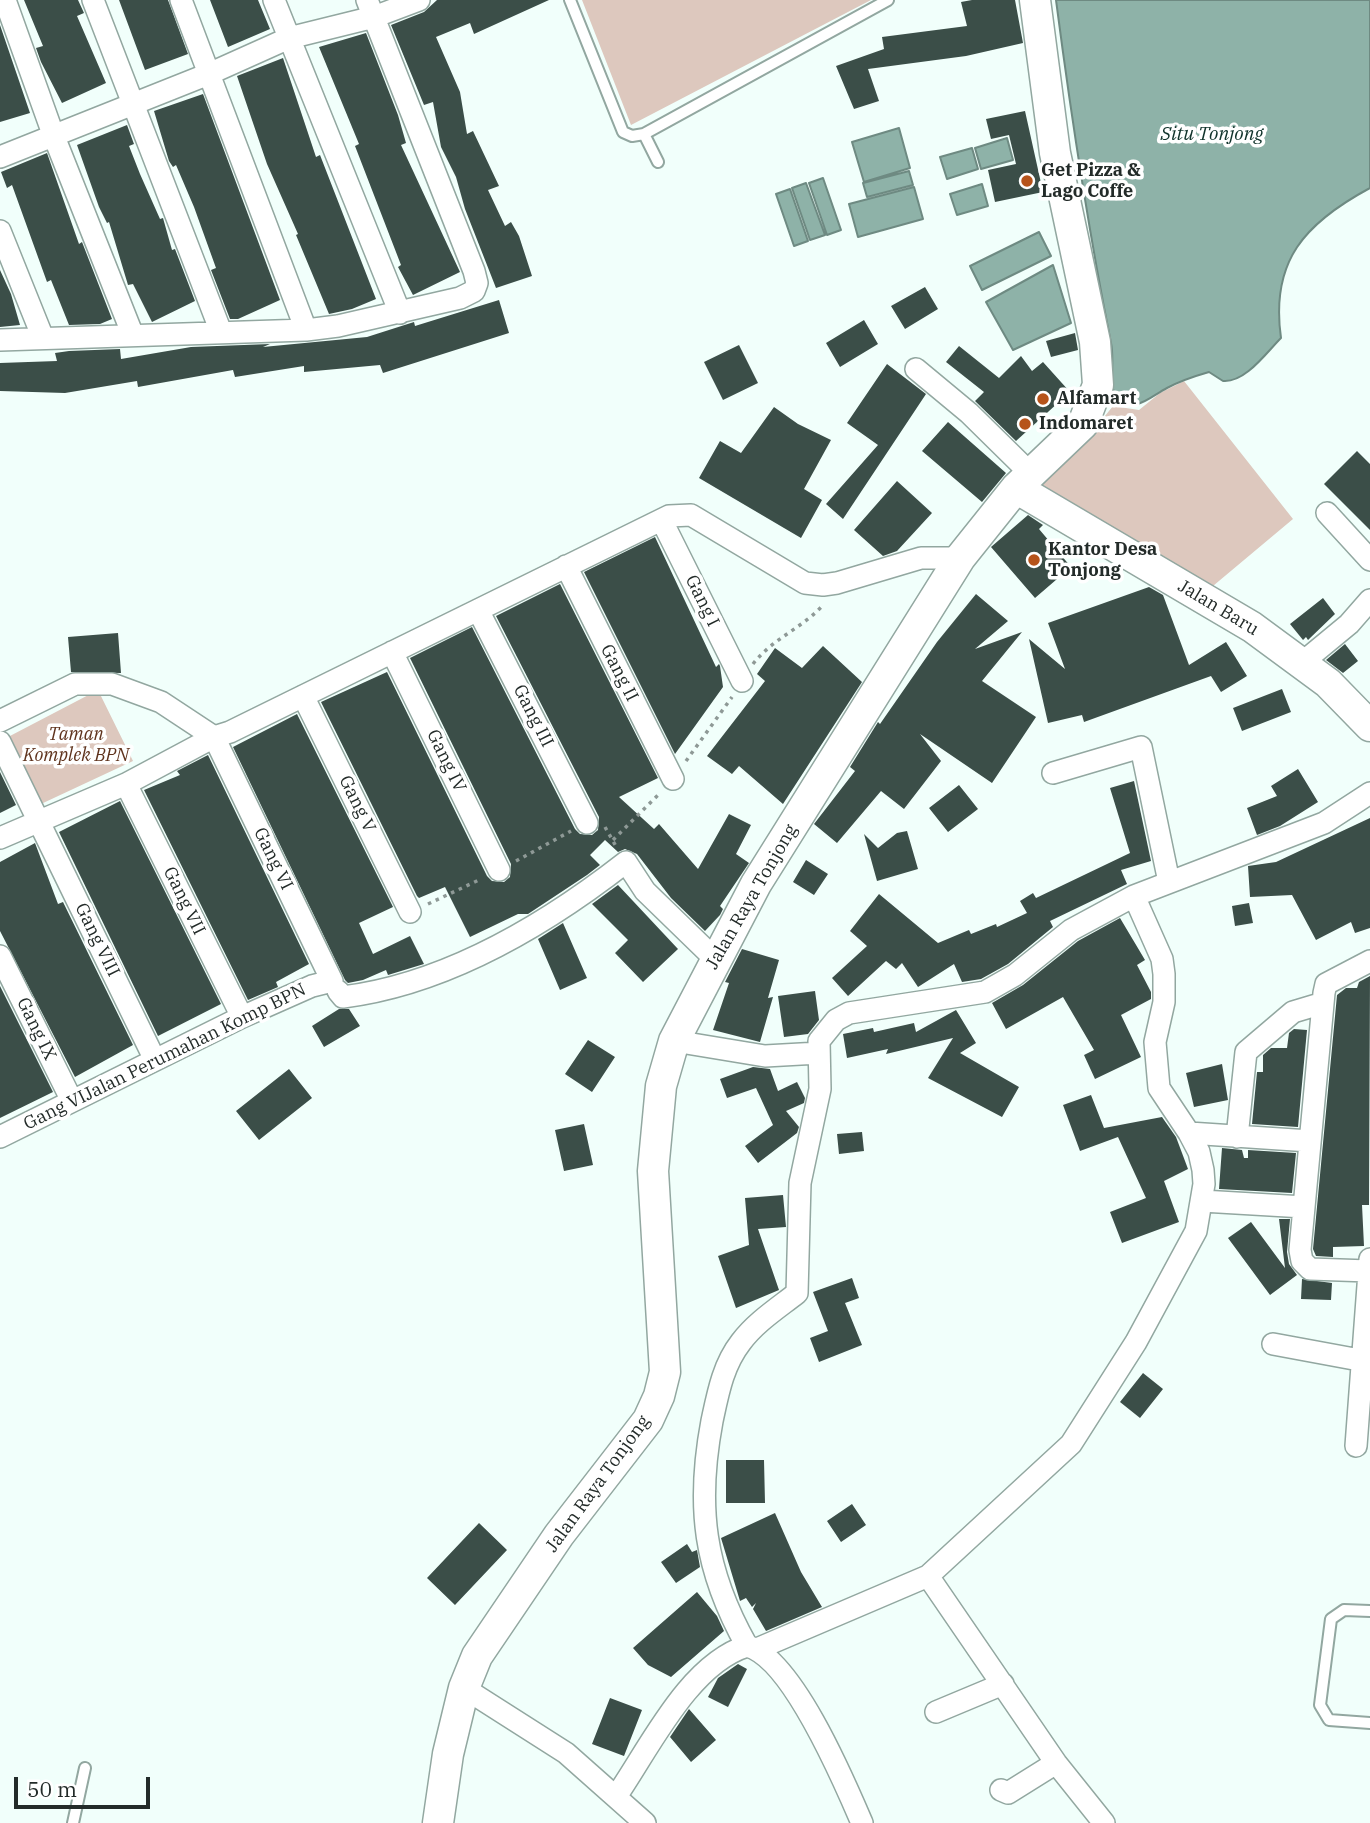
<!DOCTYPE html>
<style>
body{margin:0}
#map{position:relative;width:1370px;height:1823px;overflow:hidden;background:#f1fffb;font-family:"IBM Plex Serif",serif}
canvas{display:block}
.scale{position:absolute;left:14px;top:1777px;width:136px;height:32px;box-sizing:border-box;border:4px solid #232b29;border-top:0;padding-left:9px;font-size:21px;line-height:24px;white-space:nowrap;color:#232b29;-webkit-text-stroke:5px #fff;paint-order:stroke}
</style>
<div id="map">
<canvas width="1370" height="1823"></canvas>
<div class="scale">50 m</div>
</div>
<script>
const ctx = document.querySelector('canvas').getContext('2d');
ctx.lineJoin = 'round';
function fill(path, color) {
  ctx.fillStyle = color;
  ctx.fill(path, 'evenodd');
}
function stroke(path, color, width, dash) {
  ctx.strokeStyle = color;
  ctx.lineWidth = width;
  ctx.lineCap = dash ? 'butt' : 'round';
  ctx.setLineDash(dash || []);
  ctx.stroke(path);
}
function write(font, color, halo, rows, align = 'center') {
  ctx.font = font + ' "IBM Plex Serif",serif';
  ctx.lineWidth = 7;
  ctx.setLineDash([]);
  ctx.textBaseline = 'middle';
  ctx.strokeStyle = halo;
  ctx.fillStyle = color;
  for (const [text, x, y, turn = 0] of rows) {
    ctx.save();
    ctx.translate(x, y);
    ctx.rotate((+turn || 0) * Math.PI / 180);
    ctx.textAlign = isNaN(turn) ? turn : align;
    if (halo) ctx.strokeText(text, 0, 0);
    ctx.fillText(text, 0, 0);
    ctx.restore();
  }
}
fill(new Path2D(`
 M 582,0 L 871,0 L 631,125 Z
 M 1184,381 L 1293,519 L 1207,591 L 1035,488 L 1092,432 L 1113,406 L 1139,410 L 1160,393 Z
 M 98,690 L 133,761 L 41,804 L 8,737 Z`), '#ddc8be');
const water = new Path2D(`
 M 1056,0 L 1370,0 L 1370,188 C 1305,223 1270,261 1281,338 C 1266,353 1245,383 1223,381 L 1209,372 C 1195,376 1180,381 1167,388 C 1150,397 1137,412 1117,401 C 1108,384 1115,362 1111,343 C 1088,229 1071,115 1056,0 Z
 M 899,128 L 910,168 L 864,182 L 852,142 Z
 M 1007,138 L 1013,160 L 981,169 L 975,148 Z
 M 972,148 L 978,169 L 947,179 L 940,157 Z
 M 909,171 L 913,185 L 867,197 L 863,183 Z
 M 823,178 L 841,230 L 827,235 L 809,183 Z
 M 806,183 L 825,235 L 810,240 L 792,188 Z
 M 982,184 L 988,206 L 957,215 L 950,194 Z
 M 914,187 L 923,219 L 858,237 L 849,204 Z
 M 790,189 L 808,241 L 794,246 L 776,194 Z
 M 1039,232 L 1051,256 L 982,290 L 970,266 Z
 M 1053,265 L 1071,323 L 1013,350 L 986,302 Z`);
fill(water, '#8eb2a8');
stroke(water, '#6e8a82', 2);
fill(new Path2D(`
 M 24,0 L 78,0 L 84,13 L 77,16 L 106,83 L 62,103 L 41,62 L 36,48 L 43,46 Z
 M 119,0 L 168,0 L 188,54 L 145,70 Z
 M 210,0 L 258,0 L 270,29 L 228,47 Z
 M 437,0 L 549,0 L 474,34 L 470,23 L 436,37 L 460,92 L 467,134 L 473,131 L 499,186 L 488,190 L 505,226 L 511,222 L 519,236 L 532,276 L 496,288 L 465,209 L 456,177 L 441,147 L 433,102 L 424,105 L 391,25 L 424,12 Z
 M 972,0 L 1015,0 L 1023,43 L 966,56 L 868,69 L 879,101 L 854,109 L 836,66 L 884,49 L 882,37 L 967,26 L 961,2 Z
 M 0,25 L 30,113 L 0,122 Z
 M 366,33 L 398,115 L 406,143 L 401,145 L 460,272 L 413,295 L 398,267 L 401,265 L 355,146 L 359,144 L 319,47 Z
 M 283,58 L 316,157 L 320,155 L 376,299 L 352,309 L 329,314 L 296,235 L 298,234 L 267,164 L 237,76 Z
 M 203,94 L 280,300 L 238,319 L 230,319 L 211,270 L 216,268 L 194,207 L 176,165 L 173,167 L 169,161 L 154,111 Z
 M 1025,111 L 1043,192 L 995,202 L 988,170 L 1016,164 L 1009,135 L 991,139 L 986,119 Z
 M 127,125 L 134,144 L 129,146 L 140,174 L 160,219 L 163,218 L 172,250 L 175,249 L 195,301 L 152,322 L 133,284 L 128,285 L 109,222 L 107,223 L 99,207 L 77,145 Z
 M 47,153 L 79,244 L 82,242 L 112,319 L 100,324 L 69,325 L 51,280 L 47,282 L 12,185 L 7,188 L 1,172 Z
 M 0,270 L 11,294 L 20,325 L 0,327 Z
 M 925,287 L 938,309 L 905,329 L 891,306 Z
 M 499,300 L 509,333 L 383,373 L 380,365 L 304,372 L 304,366 L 235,377 L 233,370 L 138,387 L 137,381 L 65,393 L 0,391 L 0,363 L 57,361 L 55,353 L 69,351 L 120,349 L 121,359 L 191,347 L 270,344 L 263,347 L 367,337 L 414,322 L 415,326 Z
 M 864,320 L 878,344 L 840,367 L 826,343 Z
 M 1075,333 L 1078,350 L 1051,357 L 1046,341 Z
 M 739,345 L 758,383 L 723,400 L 704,362 Z
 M 959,346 L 999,378 L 1021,356 L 1032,371 L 1043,362 L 1070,392 L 1016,441 L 975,401 L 984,392 L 946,362 Z
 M 887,364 L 926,394 L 843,519 L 826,504 L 878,445 L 847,423 Z
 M 774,407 L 798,424 L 831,440 L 804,489 L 822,500 L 801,538 L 699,478 L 720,441 L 741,453 Z
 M 948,422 L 1006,473 L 982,502 L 922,451 Z
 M 1357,451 L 1370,464 L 1370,530 L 1324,484 Z
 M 897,481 L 932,513 L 897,551 L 883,556 L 854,530 Z
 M 1028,515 L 1043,525 L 1039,529 L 1071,567 L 1035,598 L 991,547 Z
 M 655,537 L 716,667 L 719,664 L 720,666 L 723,687 L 675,754 L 584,572 Z
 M 560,584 L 658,778 L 619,797 L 654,829 L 659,824 L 698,869 L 729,814 L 751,825 L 736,854 L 749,863 L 720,906 L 723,909 L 720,915 L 705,931 L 671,898 L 637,854 L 625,849 L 618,852 L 605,840 L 590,855 L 600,865 L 587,875 L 528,914 L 518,914 L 470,937 L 445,887 L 419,898 L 417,896 L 321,702 L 387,672 L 487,876 L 492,881 L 504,882 L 510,877 L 511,864 L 410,658 L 472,627 L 575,829 L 580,834 L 592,835 L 598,830 L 599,817 L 496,616 Z
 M 1149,587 L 1163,595 L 1189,665 L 1226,642 L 1247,676 L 1221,692 L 1211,676 L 1084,722 L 1082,715 L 1048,723 L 1029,639 L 1065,669 L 1048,623 Z
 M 976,594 L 1008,621 L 975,649 L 1022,632 L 982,681 L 1036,717 L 992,783 L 920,734 L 941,761 L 904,809 L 881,791 L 837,843 L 814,824 L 855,771 L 850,767 L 878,722 L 880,724 L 937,642 Z
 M 1323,598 L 1335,614 L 1308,640 L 1306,637 L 1303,640 L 1290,624 Z
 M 118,633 L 121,673 L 71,672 L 68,637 Z
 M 1345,644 L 1358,661 L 1343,673 L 1326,660 Z
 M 823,646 L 862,682 L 783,804 L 739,766 L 732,774 L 707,756 L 765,681 L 757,674 L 775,648 L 802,668 Z
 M 1282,689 L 1291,712 L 1242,731 L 1233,708 Z
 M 297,714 L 393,907 L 359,923 L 373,954 L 410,936 L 424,964 L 388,975 L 386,970 L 363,980 L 348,983 L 345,980 L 233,747 Z
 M 208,755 L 309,964 L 276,982 L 278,987 L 248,1000 L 144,790 L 180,775 L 177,771 Z
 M 1298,769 L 1318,802 L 1280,826 L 1257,835 L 1247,808 L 1277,796 L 1271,786 Z
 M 0,772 L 16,805 L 0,813 Z
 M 1134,781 L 1151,861 L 1121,870 L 1127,884 L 1050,921 L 1053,927 L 1008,964 L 981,979 L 962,982 L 954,964 L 918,987 L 902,963 L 896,969 L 886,961 L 848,996 L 832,978 L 867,946 L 850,931 L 879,894 L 938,943 L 969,930 L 971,934 L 996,924 L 997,927 L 1027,913 L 1020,901 L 1033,893 L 1036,898 L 1130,853 L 1110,788 Z
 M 959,785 L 978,809 L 948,832 L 929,808 Z
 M 120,801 L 221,1004 L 158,1036 L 59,832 Z
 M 1370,818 L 1370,928 L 1355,933 L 1351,922 L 1316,940 L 1292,895 L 1250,897 L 1248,866 L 1276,862 Z
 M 907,831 L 918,869 L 877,881 L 864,834 L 878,848 L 897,833 Z
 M 35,843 L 58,904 L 63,902 L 133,1045 L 75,1077 L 0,931 L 0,862 Z
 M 806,860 L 828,874 L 814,895 L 793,882 Z
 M 618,885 L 678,949 L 643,982 L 615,953 L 628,940 L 592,904 Z
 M 1249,903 L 1253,923 L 1235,926 L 1232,906 Z
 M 1120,918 L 1145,960 L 1137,965 L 1151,992 L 1151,999 L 1121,1015 L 1141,1057 L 1095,1079 L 1084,1055 L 1094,1050 L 1063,997 L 1006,1029 L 992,1003 L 1023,985 L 1078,941 Z
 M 563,923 L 587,978 L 560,990 L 538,939 Z
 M 742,949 L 779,960 L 768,998 L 773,997 L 760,1042 L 713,1030 L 729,983 L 725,982 Z
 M 1370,976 L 1369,1205 L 1362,1205 L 1364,1246 L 1333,1247 L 1333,1257 L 1316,1256 L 1313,1249 L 1337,995 L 1346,988 L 1357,988 L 1359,982 Z
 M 0,986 L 53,1092 L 0,1118 Z
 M 815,991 L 819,1020 L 808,1034 L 784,1037 L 778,996 Z
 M 339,1009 L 349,1009 L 360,1026 L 324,1047 L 312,1026 Z
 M 956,1010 L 976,1043 L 960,1053 L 1019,1087 L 1002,1117 L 928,1078 L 953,1038 L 886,1054 L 888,1049 L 847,1058 L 843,1034 L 873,1028 L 874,1032 L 914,1023 L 916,1032 Z
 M 1294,1029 L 1307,1030 L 1298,1127 L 1252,1124 L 1257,1072 L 1263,1072 L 1263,1055 L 1271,1048 L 1287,1048 L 1289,1033 Z
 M 588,1040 L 615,1057 L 592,1092 L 565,1074 Z
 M 1222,1064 L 1228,1100 L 1194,1107 L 1186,1073 Z
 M 753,1067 L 770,1069 L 778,1091 L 797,1082 L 805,1098 L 804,1103 L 786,1111 L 799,1127 L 797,1133 L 758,1163 L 745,1146 L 773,1125 L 756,1088 L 727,1098 L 720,1079 Z
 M 289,1069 L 312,1098 L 259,1140 L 236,1111 Z
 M 1091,1095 L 1104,1128 L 1162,1117 L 1176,1137 L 1188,1169 L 1164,1181 L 1179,1222 L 1122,1243 L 1110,1212 L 1146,1198 L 1118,1137 L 1080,1151 L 1063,1105 Z
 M 584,1124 L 593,1165 L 564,1171 L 555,1130 Z
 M 862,1132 L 864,1151 L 839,1154 L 837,1134 Z
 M 1222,1148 L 1242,1150 L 1244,1158 L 1248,1158 L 1248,1150 L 1296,1153 L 1292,1193 L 1219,1189 Z
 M 783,1195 L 786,1227 L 758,1229 L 779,1290 L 736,1308 L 718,1256 L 749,1245 L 745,1198 Z
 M 1279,1219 L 1290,1219 L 1287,1252 L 1289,1264 L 1297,1275 L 1270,1295 L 1228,1238 L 1251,1222 L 1285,1268 Z
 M 852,1278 L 859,1298 L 845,1303 L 862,1345 L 819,1362 L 810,1338 L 828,1331 L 813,1292 Z
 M 1302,1279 L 1332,1283 L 1331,1300 L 1301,1299 Z
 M 1143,1373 L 1163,1389 L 1140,1418 L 1120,1402 Z
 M 726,1460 L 764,1460 L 765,1503 L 726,1503 Z
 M 852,1504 L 866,1525 L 841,1542 L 827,1521 Z
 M 775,1513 L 801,1572 L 822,1607 L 766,1631 L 753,1609 L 756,1603 L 752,1607 L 746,1598 L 740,1601 L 721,1538 Z
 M 479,1523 L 507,1550 L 455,1605 L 427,1578 Z
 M 687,1544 L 692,1552 L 697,1550 L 700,1567 L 676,1583 L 661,1562 Z
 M 697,1592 L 717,1616 L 724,1631 L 671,1677 L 648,1665 L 633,1648 Z
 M 738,1664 L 747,1669 L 728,1707 L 708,1697 L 718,1678 Z
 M 610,1698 L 642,1710 L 624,1756 L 592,1744 Z
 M 689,1709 L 716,1740 L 691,1762 L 670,1737 Z`), '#3b4e48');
const lane = new Path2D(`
 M 570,0 L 623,132 L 632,136 L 644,134 L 888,0
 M 644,134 L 658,162
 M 1370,1611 L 1344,1610 L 1331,1619 L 1320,1705 L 1329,1720 L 1370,1723
 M 73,1823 L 85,1768`);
const street = new Path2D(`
 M 5,0 L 53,134 L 132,333
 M 93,0 L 221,332
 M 181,0 L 306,330
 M 274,0 L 400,313
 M 0,157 L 211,73 L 289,38 L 374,17 L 419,0
 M 0,231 L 43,338
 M 0,340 L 306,330 L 338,326 L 460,298 L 474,291 L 477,283 L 474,271 L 367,0
 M 916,369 L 969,413 L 1031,474
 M 1327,513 L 1370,560
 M 662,521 L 742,681
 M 566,566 L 673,779
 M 478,610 L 587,823
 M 392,652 L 499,870
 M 1303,662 L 1349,624 L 1370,600
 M 303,696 L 410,912
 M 0,721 L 75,684 L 112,684 L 161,702 L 214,737 L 332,981 L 312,986 L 242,1017 L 0,1137
 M 0,742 L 155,1060
 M 1053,773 L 1141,747 L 1169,882
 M 126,784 L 242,1017
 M 0,838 L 126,784 L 214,737 L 230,732 L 669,516 L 691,515 L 805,583 L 823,585 L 837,583 L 921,558 L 960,558
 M 0,956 L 72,1101
 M 338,991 L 343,997 C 447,984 544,926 626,862 L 645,891 L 715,959
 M 674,1041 L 765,1056 L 819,1053
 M 1189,1133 L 1310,1141
 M 1237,1137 L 1246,1052 L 1293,1012 L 1323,1003
 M 1202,1201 L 1304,1207
 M 1369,1271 L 1310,1269 L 1302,1261 L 1300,1250 L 1324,993 L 1326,984 L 1370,961
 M 1273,1344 L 1370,1362
 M 1356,1446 L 1370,1259
 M 928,1576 L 1056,1763 L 1104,1823
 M 747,1646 C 704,1570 696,1506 712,1421 C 718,1393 723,1365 741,1342 C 756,1322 778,1308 797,1293 L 800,1183 L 820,1089 L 819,1041 L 836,1020 L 849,1013 L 985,992 L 1015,975 L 1071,930 L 1134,896 L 1324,823 L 1370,793
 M 757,1649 L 928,1576 L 1071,1444 L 1136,1342 L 1196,1231 L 1204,1184 L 1203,1170 L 1199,1152 L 1189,1133 L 1159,1088 L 1155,1042 L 1164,1002 L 1164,974 L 1162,959 L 1134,896
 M 464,1688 L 566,1753 L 645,1823
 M 936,1712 L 1003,1684
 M 1001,1790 L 1008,1793 L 1056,1763
 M 617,1795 C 650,1747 689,1664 747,1646 C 792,1658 844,1781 862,1823`);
const secondary = new Path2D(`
 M 1016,488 L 1252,627 L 1328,683 L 1370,726
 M 438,1823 L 448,1754 L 464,1688 L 477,1656 L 559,1535 L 648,1420 L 659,1396 L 665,1372 L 653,1171 L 661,1086 L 674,1041 L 756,884 L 960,558 L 1016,488 L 1083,424 L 1098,385 L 1095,342 L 1055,153 L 1035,0`);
stroke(lane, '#92a7a0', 14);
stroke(street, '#92a7a0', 24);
stroke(secondary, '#92a7a0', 33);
stroke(new Path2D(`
 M 753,664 C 773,638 803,628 824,604
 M 686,761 L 732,697
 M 605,827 L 617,848
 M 613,840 L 661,792
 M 516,861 L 571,831
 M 428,904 L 481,879`), '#8e9996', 3.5, [3.5, 5]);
stroke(lane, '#fff', 10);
stroke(street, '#fff', 21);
stroke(secondary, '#fff', 30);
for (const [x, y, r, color] of [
 [1027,181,7,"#b6531a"],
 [1043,399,7,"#b6531a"],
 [1025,424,7,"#b6531a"],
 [1034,560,7,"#b6531a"]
]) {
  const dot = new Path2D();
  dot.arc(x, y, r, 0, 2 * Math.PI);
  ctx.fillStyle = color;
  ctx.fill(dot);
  stroke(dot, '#fff', 2.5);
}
write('bold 18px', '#232b29', '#fff', [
 ["Get Pizza &",1041,171],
 ["Lago Coffe",1041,192],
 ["Alfamart",1057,399],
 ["Indomaret",1039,424],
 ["Kantor Desa",1048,550],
 ["Tonjong",1048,571]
], 'left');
write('18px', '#232b29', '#fff', [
 ["Gang I",702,601,64],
 ["Jalan Baru",1218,608,31],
 ["Gang II",619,673,63],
 ["Gang III",533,716,63],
 ["Gang IV",446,761,64],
 ["Gang V",357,804,64],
 ["Gang VI",273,859,64],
 ["Jalan Raya Tonjong",752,897,-60],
 ["Gang VII",184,901,64],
 ["Gang VIII",97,940,64],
 ["Gang IX",36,1029,64],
 ["Gang VIJalan Perumahan Komp BPN",165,1057,-26],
 ["Jalan Raya Tonjong",598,1484,-54]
]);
write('italic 18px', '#5f331d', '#fff', [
 ["Taman",76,735],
 ["Komplek BPN",76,756]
]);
write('italic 19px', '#0f322a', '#fff', [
 ["Situ Tonjong",1212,135]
]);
</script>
